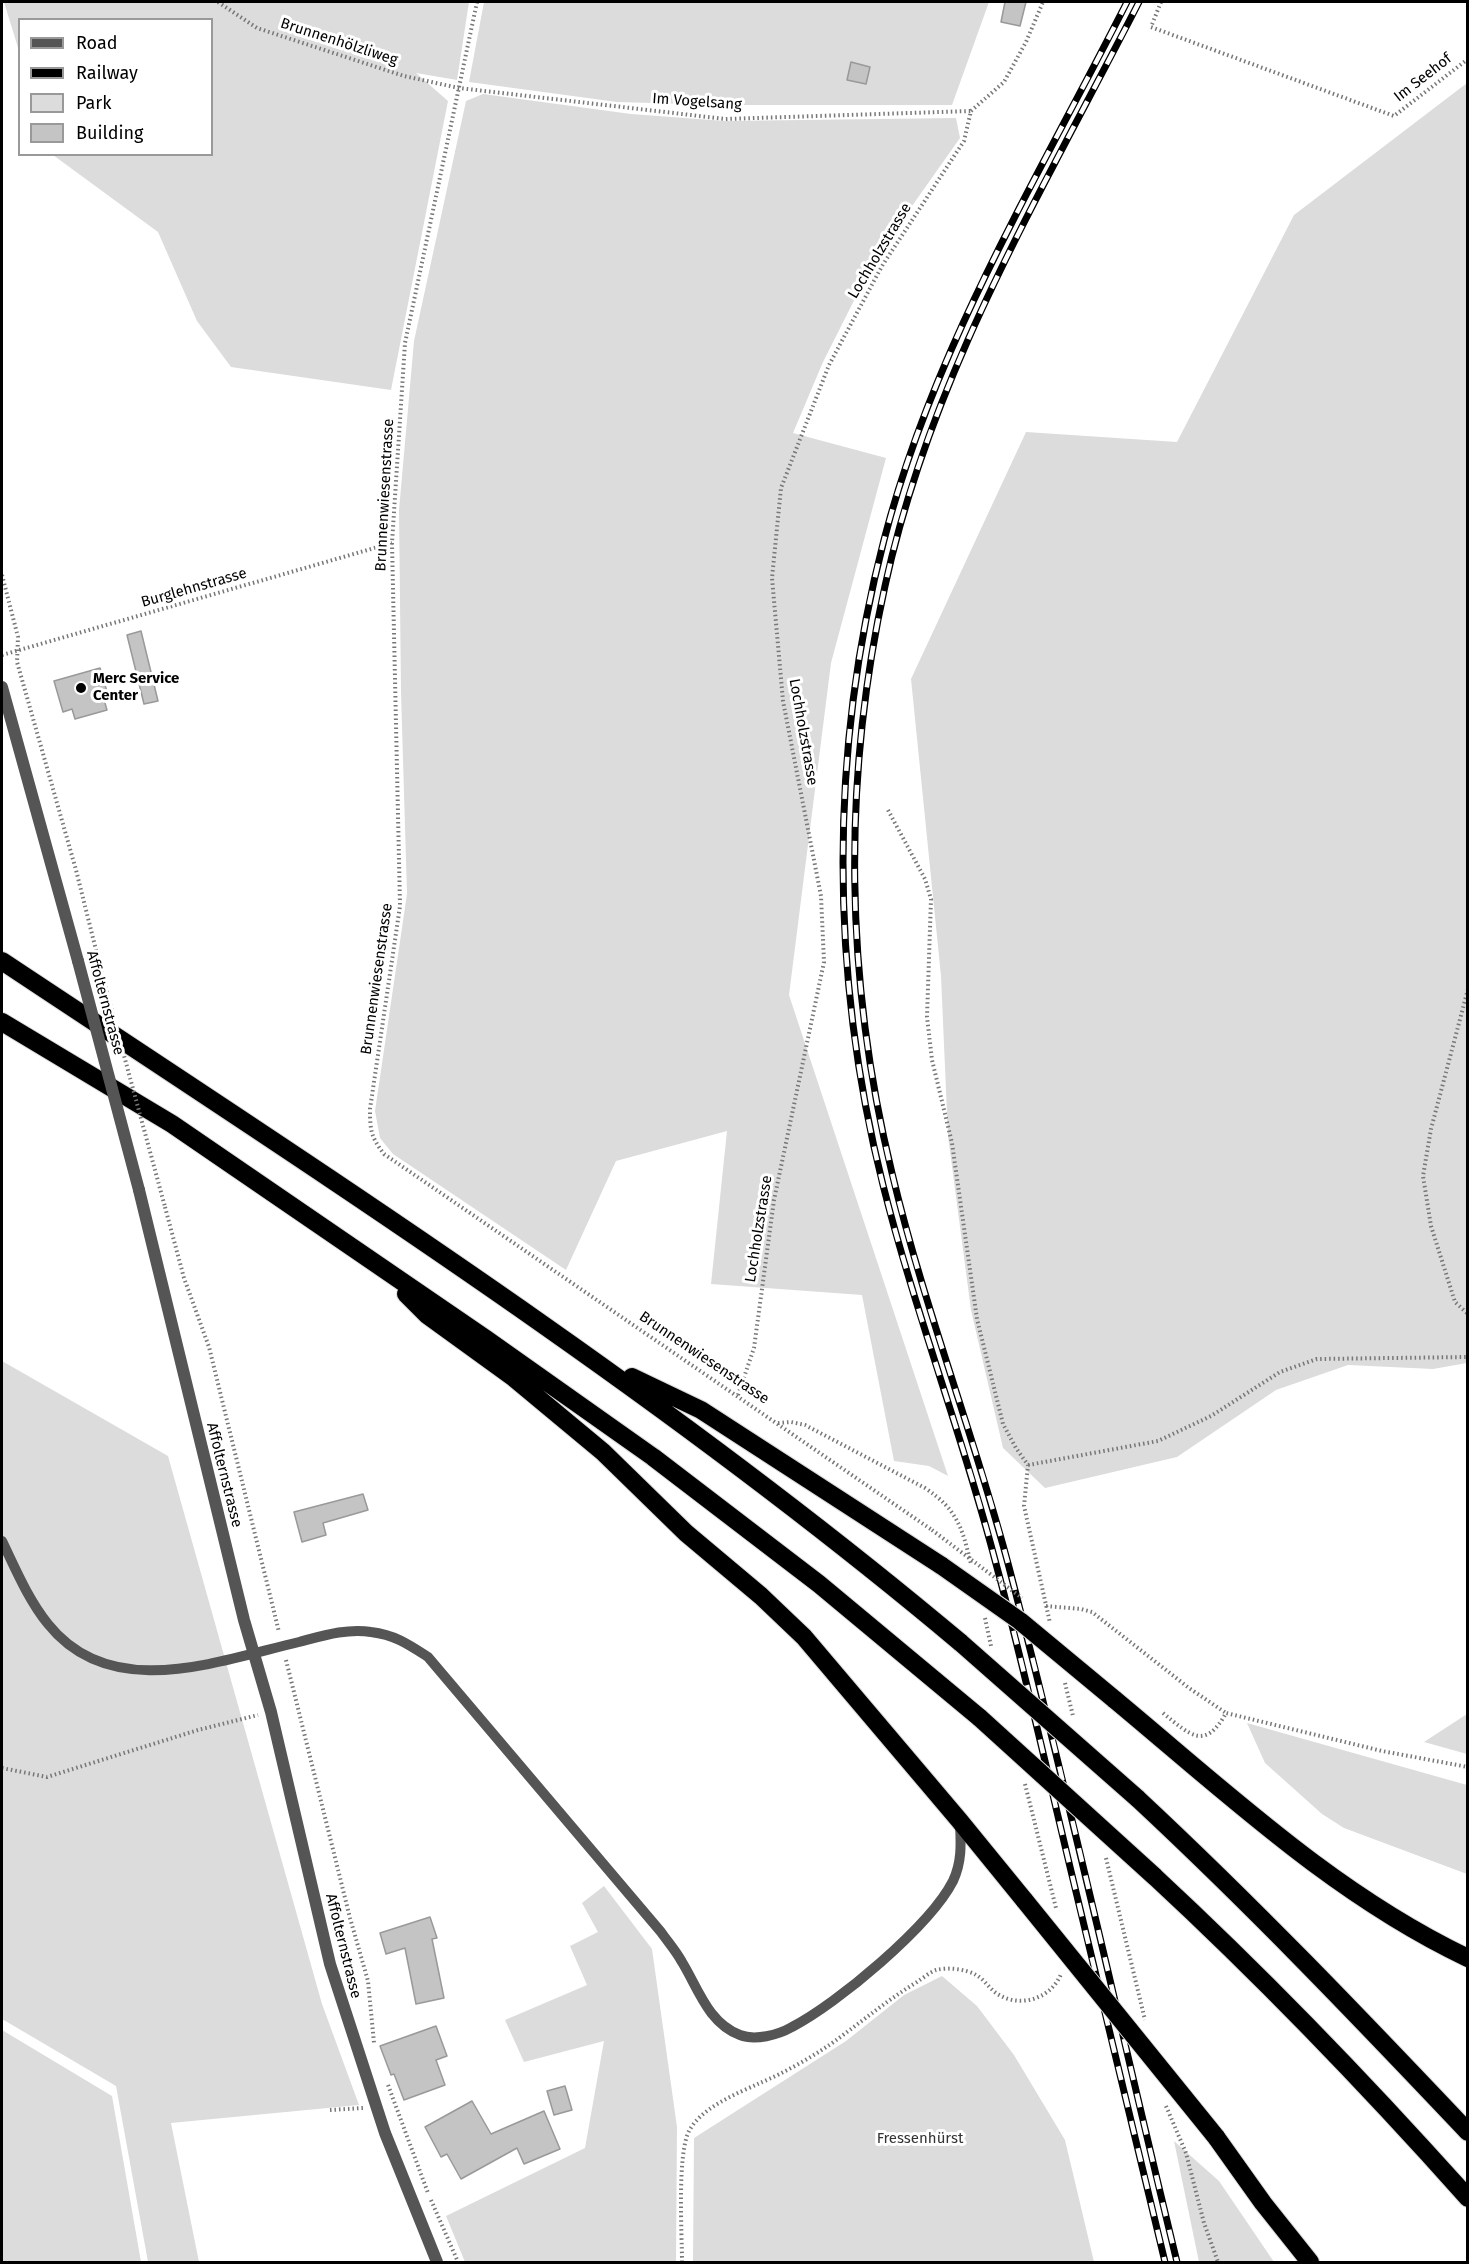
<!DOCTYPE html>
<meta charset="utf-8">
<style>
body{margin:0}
#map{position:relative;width:1469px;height:2264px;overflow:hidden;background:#fff;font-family:"Fira Sans",sans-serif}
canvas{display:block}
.frame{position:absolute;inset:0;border:3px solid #000;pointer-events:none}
.legend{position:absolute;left:18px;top:18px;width:195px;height:138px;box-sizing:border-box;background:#fff;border:2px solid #999;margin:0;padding:8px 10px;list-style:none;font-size:18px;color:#000}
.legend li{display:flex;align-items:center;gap:12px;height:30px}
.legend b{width:30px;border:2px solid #999}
</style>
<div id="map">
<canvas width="1469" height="2264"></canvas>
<div class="frame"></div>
<ul class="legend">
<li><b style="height:8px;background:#555"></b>Road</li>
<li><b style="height:8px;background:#000"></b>Railway</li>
<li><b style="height:16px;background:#dcdcdc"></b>Park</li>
<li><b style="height:16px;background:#c4c4c4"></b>Building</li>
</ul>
</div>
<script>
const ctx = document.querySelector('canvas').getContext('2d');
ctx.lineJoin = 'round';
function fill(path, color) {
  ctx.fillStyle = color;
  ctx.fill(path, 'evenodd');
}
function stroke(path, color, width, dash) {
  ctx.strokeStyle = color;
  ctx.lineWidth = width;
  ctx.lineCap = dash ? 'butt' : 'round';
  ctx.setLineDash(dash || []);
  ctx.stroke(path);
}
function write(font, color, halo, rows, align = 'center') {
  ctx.font = font + ' "Fira Sans",sans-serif';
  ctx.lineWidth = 6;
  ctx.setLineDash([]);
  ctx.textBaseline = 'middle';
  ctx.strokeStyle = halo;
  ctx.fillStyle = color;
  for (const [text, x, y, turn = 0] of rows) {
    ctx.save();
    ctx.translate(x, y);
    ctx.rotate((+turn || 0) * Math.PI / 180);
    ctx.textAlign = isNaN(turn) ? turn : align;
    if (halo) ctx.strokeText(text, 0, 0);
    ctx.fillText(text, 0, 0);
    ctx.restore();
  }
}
fill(new Path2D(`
 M 4,2 L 469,2 L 457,80 L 416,73 L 448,101 L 391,390 L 231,367 L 197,321 L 158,232 L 53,155 L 212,154 L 212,20 L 20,20 L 19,51 Z
 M 484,2 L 989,2 L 952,105 L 720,105 L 617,102 L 469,82 Z
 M 1467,83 L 1467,1363 L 1433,1369 L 1348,1365 L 1276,1390 L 1177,1457 L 1045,1488 L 1003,1448 L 971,1310 L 948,1136 L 941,976 L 911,679 L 1026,432 L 1177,442 L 1294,215 Z
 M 483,94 L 631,114 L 725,121 L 956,118 L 960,138 L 876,257 L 823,362 L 793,433 L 886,458 L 831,663 L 789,995 L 948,1476 L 929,1466 L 894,1461 L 862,1295 L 711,1284 L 727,1131 L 616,1161 L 566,1270 L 393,1154 L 380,1138 L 375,1111 L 407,894 L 401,692 L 399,510 L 414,341 L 466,101 Z
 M 2,1361 L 168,1456 L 322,2004 L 359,2105 L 171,2123 L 199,2262 L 148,2262 L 116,2086 L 2,2019 Z
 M 1467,1714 L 1467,1754 L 1424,1742 Z
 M 1247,1723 L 1467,1785 L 1467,1874 L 1344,1828 L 1322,1814 L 1265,1763 Z
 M 604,1886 L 652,1949 L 677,2127 L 676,2262 L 465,2262 L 446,2216 L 585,2148 L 604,2041 L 524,2062 L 505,2020 L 587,1985 L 570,1946 L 598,1932 L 582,1903 Z
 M 942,1976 L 977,2006 L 1014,2055 L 1065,2140 L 1094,2262 L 693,2262 L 694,2138 L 846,2041 L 904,1995 Z
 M 2,2030 L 112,2096 L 141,2262 L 2,2262 Z
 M 1174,2141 L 1219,2181 L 1274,2262 L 1199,2262 Z`), '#dcdcdc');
const building = new Path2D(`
 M 1005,2 L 1026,2 L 1020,26 L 1001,22 Z
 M 851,62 L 870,67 L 866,84 L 847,80 Z
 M 141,631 L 158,701 L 144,704 L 127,635 Z
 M 100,668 L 108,695 L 103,696 L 107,710 L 75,719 L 72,709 L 63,712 L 54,681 Z
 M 363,1494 L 368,1510 L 323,1523 L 326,1535 L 302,1542 L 294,1512 Z
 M 430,1917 L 437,1938 L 432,1939 L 444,1998 L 416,2004 L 405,1948 L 386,1954 L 380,1933 Z
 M 436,2026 L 447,2056 L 436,2060 L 445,2085 L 404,2100 L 394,2074 L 391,2075 L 380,2046 Z
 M 565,2086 L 572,2110 L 554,2115 L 547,2091 Z
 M 472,2101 L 491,2134 L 544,2111 L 560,2149 L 524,2164 L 517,2148 L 461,2179 L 447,2154 L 441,2157 L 425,2127 Z`);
fill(building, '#c4c4c4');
stroke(building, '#999', 1.5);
const motorway = new Path2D(`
 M 2,961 C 329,1178 660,1390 961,1643
 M 2,1022 L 172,1124 L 486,1339 L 653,1457 L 819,1584 L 980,1718
 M 406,1294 L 427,1315 L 514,1378 L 603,1452 L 686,1533 L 761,1596 L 804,1637 L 959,1820 L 1025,1901
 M 632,1377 L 701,1410 L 942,1566
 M 1114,1699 C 1226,1792 1335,1895 1468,1958
 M 1137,1798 C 1253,1906 1359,2017 1468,2132
 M 1154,1876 C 1264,1978 1368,2086 1468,2198
 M 1216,2137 L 1263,2203 L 1310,2262`);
stroke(motorway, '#dbdbdb', 20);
stroke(new Path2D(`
 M 218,2 L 257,28 L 404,76 L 459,88 L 725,119 L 971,111
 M 477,2 L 405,343 L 392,543 L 400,906 L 370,1109 C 370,1130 371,1137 384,1154 L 932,1530
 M 1161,2 L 1151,27 L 1394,116 L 1468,59
 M 971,111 L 1004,82 L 1026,42 L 1043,2
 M 2,575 L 18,637 L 17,662 L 76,870 L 103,978
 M 2,655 L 392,543
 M 888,810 L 925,879 L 931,899 L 927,1017 L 932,1060 L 952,1143 L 977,1319 L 1003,1424 L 1016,1448 L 1028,1465 L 1024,1506 L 1050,1623
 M 1468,989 L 1431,1129 L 1423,1176 L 1431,1226 L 1455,1302 L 1468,1314
 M 165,1207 L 184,1278 L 209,1347 L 279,1632
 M 738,1395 L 754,1348 L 774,1200 L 824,962 L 821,896 L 783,701 L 772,578 L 781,488 L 829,365 L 882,266 L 964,141 L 971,111
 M 778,1423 L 791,1422 L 805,1425 L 925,1488 C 958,1510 962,1528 971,1564
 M 1028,1465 L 1158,1441 L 1211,1416 L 1280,1372 L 1317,1359 L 1468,1357
 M 1046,1606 L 1081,1609 L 1092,1612 L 1189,1688 L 1226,1713
 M 985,1618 L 991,1646
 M 286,1660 L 350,1918 L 368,1981 L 374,2043
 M 1065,1683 L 1073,1716
 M 1163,1713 C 1190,1735 1205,1751 1226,1713 L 1382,1751 L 1468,1767
 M 2,1768 L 47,1777 L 198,1730 L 258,1715
 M 1025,1784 L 1056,1908
 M 1106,1858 L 1145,2020
 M 388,2085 L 428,2193
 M 1166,2106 L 1186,2153 L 1204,2223 L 1218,2262
 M 330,2110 L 363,2108
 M 431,2200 L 458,2262
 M 682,2262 C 682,2233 677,2155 689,2131 C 702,2107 736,2094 760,2083 C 784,2073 818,2054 839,2038 C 865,2019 889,1999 917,1982 C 923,1978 930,1972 936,1970 C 948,1967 966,1969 976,1975 C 984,1979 989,1988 996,1993 C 1019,2009 1051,1999 1061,1974`), '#777', 4, [1.5, 3]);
stroke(new Path2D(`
 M 2,1541 C 16,1570 28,1599 48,1624 C 111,1703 218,1661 299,1642 C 322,1636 347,1628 371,1632 C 395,1635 408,1644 428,1657 L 661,1932 C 668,1942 676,1951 682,1962 C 698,1988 708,2023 740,2035 C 755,2041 778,2035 792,2027 C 837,2004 930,1926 953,1881 C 962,1862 961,1844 960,1823`), '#555', 10);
stroke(new Path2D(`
 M 2,687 L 78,961
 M 139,1190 L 244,1620 L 271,1712 L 330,1964 L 385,2133 L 437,2262`), '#555', 12);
stroke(motorway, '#000', 18);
const rail = new Path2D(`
 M 1127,2 C 1038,178 934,347 884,540 C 829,751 830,974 883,1185 C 915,1312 962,1434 995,1560 C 1023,1663 1046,1767 1071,1871 C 1102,2001 1134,2132 1165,2262
 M 1139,2 C 1042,192 931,374 885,586 C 842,781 845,980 892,1173 C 924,1308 975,1437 1010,1571 C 1070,1800 1121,2032 1177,2262`);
stroke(rail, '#000', 7);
stroke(rail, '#fff', 4.5, [14]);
const motorwayBridge = new Path2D(`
 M 942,1566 L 1020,1621 L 1114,1699
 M 961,1643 L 1137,1798
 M 980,1718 L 1154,1876
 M 1025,1901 L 1216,2137`);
stroke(motorwayBridge, '#dbdbdb', 20, []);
stroke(new Path2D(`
 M 103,978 L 165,1207
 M 932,1530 L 1022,1598`), '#777', 4, [1.5, 3]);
stroke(new Path2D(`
 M 78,961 L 139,1190`), '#555', 12);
stroke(motorwayBridge, '#000', 18);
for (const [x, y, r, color] of [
 [81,688,6,"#000"]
]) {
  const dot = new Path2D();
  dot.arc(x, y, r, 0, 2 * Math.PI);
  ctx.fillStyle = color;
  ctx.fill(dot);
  stroke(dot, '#fff', 2);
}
write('15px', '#000', '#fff', [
 ["Brunnenhölzliweg",339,42,18],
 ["Im Seehof",1423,78,-38],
 ["Im Vogelsang",697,102,4],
 ["Lochholzstrasse",880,251,-59],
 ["Brunnenwiesenstrasse",385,495,-87],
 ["Burglehnstrasse",194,588,-16],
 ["Lochholzstrasse",803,732,80],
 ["Brunnenwiesenstrasse",377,979,-82],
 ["Affolternstrasse",105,1003,75],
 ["Lochholzstrasse",759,1229,-81],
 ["Brunnenwiesenstrasse",704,1358,34],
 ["Affolternstrasse",224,1475,76],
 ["Affolternstrasse",343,1946,76]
]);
write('bold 15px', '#000', '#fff', [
 ["Merc Service",93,679],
 ["Center",93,696]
], 'left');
write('15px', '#333', '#fff', [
 ["Fressenhürst",920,2139]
]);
</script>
